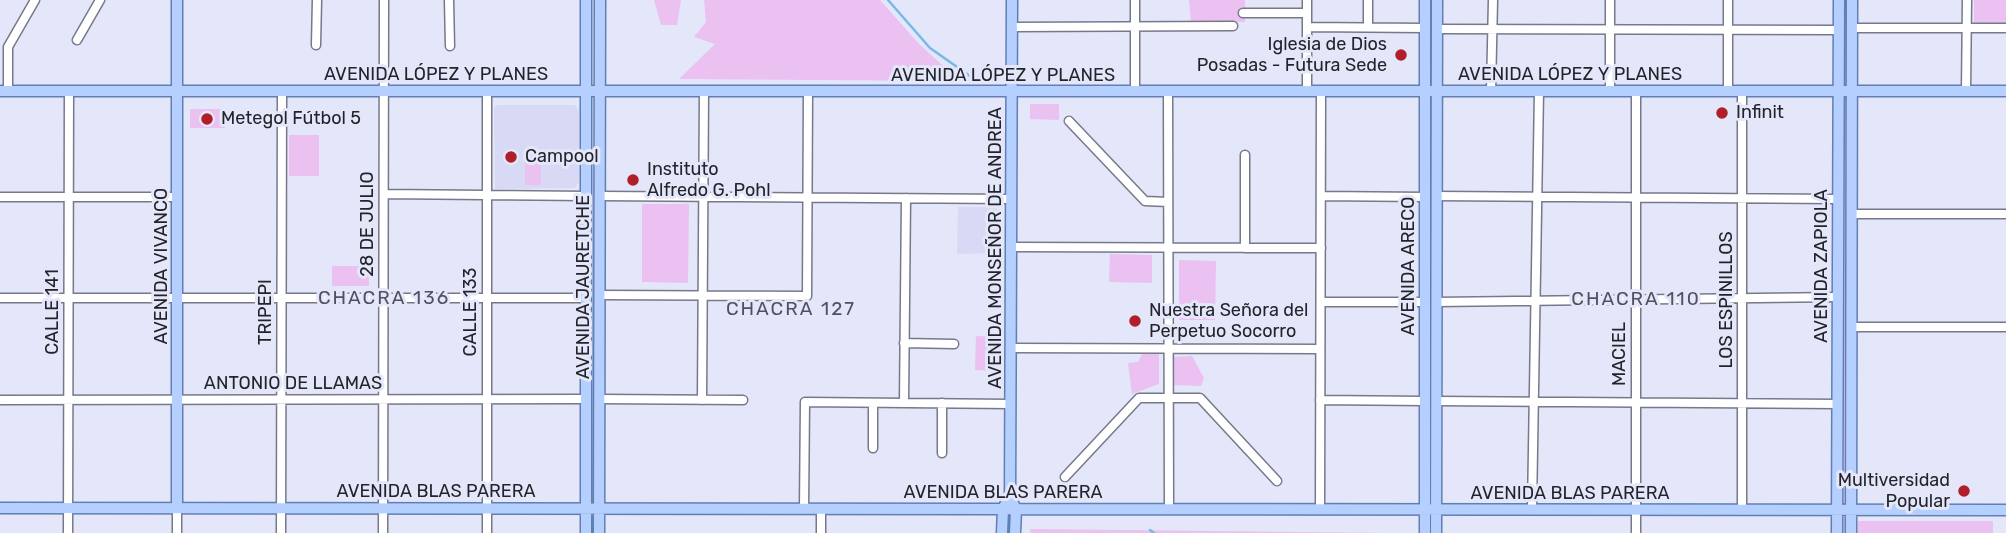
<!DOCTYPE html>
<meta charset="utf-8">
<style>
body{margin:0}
canvas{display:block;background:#e4e6f9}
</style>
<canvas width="2006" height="533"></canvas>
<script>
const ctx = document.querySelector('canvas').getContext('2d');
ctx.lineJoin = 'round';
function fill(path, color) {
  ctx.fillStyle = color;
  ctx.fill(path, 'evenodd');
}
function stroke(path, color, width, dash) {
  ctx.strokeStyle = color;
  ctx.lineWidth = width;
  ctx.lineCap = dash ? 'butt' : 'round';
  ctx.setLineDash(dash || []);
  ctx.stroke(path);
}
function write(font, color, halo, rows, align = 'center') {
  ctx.font = font + ' Rubik,sans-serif';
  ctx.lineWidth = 6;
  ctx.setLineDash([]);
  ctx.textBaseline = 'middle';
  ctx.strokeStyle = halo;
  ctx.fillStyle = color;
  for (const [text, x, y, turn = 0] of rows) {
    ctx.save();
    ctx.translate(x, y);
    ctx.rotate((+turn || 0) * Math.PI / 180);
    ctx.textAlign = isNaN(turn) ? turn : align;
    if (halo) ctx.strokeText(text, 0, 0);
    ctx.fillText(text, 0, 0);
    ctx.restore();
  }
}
fill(new Path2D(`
 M 497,105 L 575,105 L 579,110 L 579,182 L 575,188 L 495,189 L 494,108 Z
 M 958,207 L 997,207 L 996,253 L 957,254 Z`), '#d8daf5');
fill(new Path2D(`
 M 654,0 L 681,0 L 677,25 L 661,25 Z
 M 704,0 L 880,0 L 919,44 L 960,81 L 679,79 L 715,44 L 694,37 L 706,22 Z
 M 1189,0 L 1245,0 L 1245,22 L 1191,22 Z
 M 1842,0 L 1848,0 L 1847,533 L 1840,533 Z
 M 1974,0 L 2006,0 L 2006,24 L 1974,23 Z
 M 1030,104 L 1059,104 L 1059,120 L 1030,119 Z
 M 190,109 L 225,109 L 225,128 L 190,128 Z
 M 289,135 L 319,135 L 319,176 L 289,176 Z
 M 525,154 L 541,155 L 541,185 L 525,185 Z
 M 642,204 L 689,204 L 688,283 L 642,282 Z
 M 1110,254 L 1152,255 L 1152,283 L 1109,282 Z
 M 1179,260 L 1216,261 L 1215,320 L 1179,320 Z
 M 332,266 L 369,266 L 369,286 L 332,286 Z
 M 976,336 L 998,337 L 997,371 L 975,370 Z
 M 1142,354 L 1159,354 L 1159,384 L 1132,394 L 1128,363 L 1138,362 Z
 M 1192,356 L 1204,378 L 1201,386 L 1172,385 L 1171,360 L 1174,357 Z
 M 1858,521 L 1993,521 L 1993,533 L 1858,533 Z
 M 1030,529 L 1037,529 L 1390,533 L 1030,533 Z`), '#eac1f0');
stroke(new Path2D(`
 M 888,0 L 930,48 L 970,76
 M 1150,530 L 1154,533`), '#78b9e7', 2.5);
const minor = new Path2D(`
 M 449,0 L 450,46
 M 1135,0 L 1135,91
 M 1307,0 L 1307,91
 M 1368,0 L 1368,27
 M 1728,0 L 1728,91
 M 1243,13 L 1307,13
 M 1012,27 L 1233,26
 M 1307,27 L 1425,28
 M 1852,28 L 2006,28
 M 1437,29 L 1839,30
 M 77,40 L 100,0
 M 316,45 L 317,0
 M 8,91 L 8,47 L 35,0
 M 1168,91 L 1169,509
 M 1491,91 L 1493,0
 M 1610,91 L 1610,0
 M 1966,91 L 1967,0
 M 1069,121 L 1145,201 L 1168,202
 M 384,194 L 586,196
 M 600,196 L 1011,199
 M 1321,196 L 1425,197
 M 1436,196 L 1838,199
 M 0,197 L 177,197
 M 1851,214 L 2006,214
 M 1011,247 L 1321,248
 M 1245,248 L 1245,155
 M 599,295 L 807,296 L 808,91
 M 0,298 L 586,298
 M 1321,302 L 1425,302
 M 1436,302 L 1838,297
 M 1851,327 L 2006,327
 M 904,343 L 954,344
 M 1011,348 L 1320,349
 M 599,399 L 743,400
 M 0,400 L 586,399
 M 702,400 L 704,91
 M 1320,400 L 1425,401
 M 1436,401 L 1838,404
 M 904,402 L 906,198
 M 873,448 L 873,403
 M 942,453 L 942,403
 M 1065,477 L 1139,398 L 1200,398 L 1277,481
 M 177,508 L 177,533
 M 804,509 L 805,402 L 1010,404
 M 821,509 L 821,533
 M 1320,509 L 1321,91
 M 1532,509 L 1539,91
 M 1742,510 L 1742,91
 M 68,533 L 69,91
 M 281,533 L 282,91
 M 383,533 L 384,0
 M 487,533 L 487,91
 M 1636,533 L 1636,91`);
const major = new Path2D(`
 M 1012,0 L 1010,497 L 1016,509 L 1015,533
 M 0,91 L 2006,91
 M 0,508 L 2006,510
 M 177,508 L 177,0
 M 586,533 L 586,0
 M 599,533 L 600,0
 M 1002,533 L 1003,509 L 1006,503
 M 1425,533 L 1425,0
 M 1436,533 L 1437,0
 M 1837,533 L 1839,0
 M 1851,533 L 1852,0`);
stroke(minor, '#77798a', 11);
stroke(major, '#627fb4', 13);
stroke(minor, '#fff', 8);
stroke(major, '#b5d0fe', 10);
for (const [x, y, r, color] of [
 [1401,55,7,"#b01e29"],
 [1722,113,7,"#b01e29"],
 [207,119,7,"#b01e29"],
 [511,157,7,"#b01e29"],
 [633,180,7,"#b01e29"],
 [1135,321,7,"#b01e29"],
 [1964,491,7,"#b01e29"]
]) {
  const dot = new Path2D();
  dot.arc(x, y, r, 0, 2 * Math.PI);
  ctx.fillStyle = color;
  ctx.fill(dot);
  stroke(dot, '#e4e6f9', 2.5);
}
write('18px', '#23242b', '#e4e6f9', [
 ["Iglesia de Dios",1387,45,"right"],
 ["Posadas - Futura Sede",1387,66,"right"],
 ["Infinit",1736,113],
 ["Metegol Fútbol 5",221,119],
 ["Campool",525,157],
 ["Instituto",647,170],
 ["Alfredo G. Pohl",647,191],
 ["Nuestra Señora del",1149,311],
 ["Perpetuo Socorro",1149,332],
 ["Multiversidad",1950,481,"right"],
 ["Popular",1950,502,"right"]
], 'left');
write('18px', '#23242b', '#e4e6f9', [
 ["AVENIDA LÓPEZ Y PLANES",436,75],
 ["AVENIDA LÓPEZ Y PLANES",1570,75],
 ["AVENIDA LÓPEZ Y PLANES",1003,76],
 ["28 DE JULIO",368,224,-90],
 ["AVENIDA MONSEÑOR DE ANDREA",996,248,-90],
 ["AVENIDA VIVANCO",162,266,-90],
 ["AVENIDA ARECO",1409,266,-90],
 ["AVENIDA ZAPIOLA",1822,266,-90],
 ["AVENIDA JAURETCHE",584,287,-90],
 ["LOS ESPINILLOS",1727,300,-90],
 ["CALLE 141",53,312,-90],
 ["TRIPEPI",266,312,-90],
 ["CALLE 133",471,312,-90],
 ["MACIEL",1620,354,-90],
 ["ANTONIO DE LLAMAS",293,384],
 ["AVENIDA BLAS PARERA",436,492],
 ["AVENIDA BLAS PARERA",1003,493],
 ["AVENIDA BLAS PARERA",1570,494]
]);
ctx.letterSpacing = '2px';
write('19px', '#4f5161', '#e4e6f9', [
 ["CHACRA 136",384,299],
 ["CHACRA 110",1636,300],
 ["CHACRA 127",791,310]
]);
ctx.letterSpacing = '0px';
</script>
